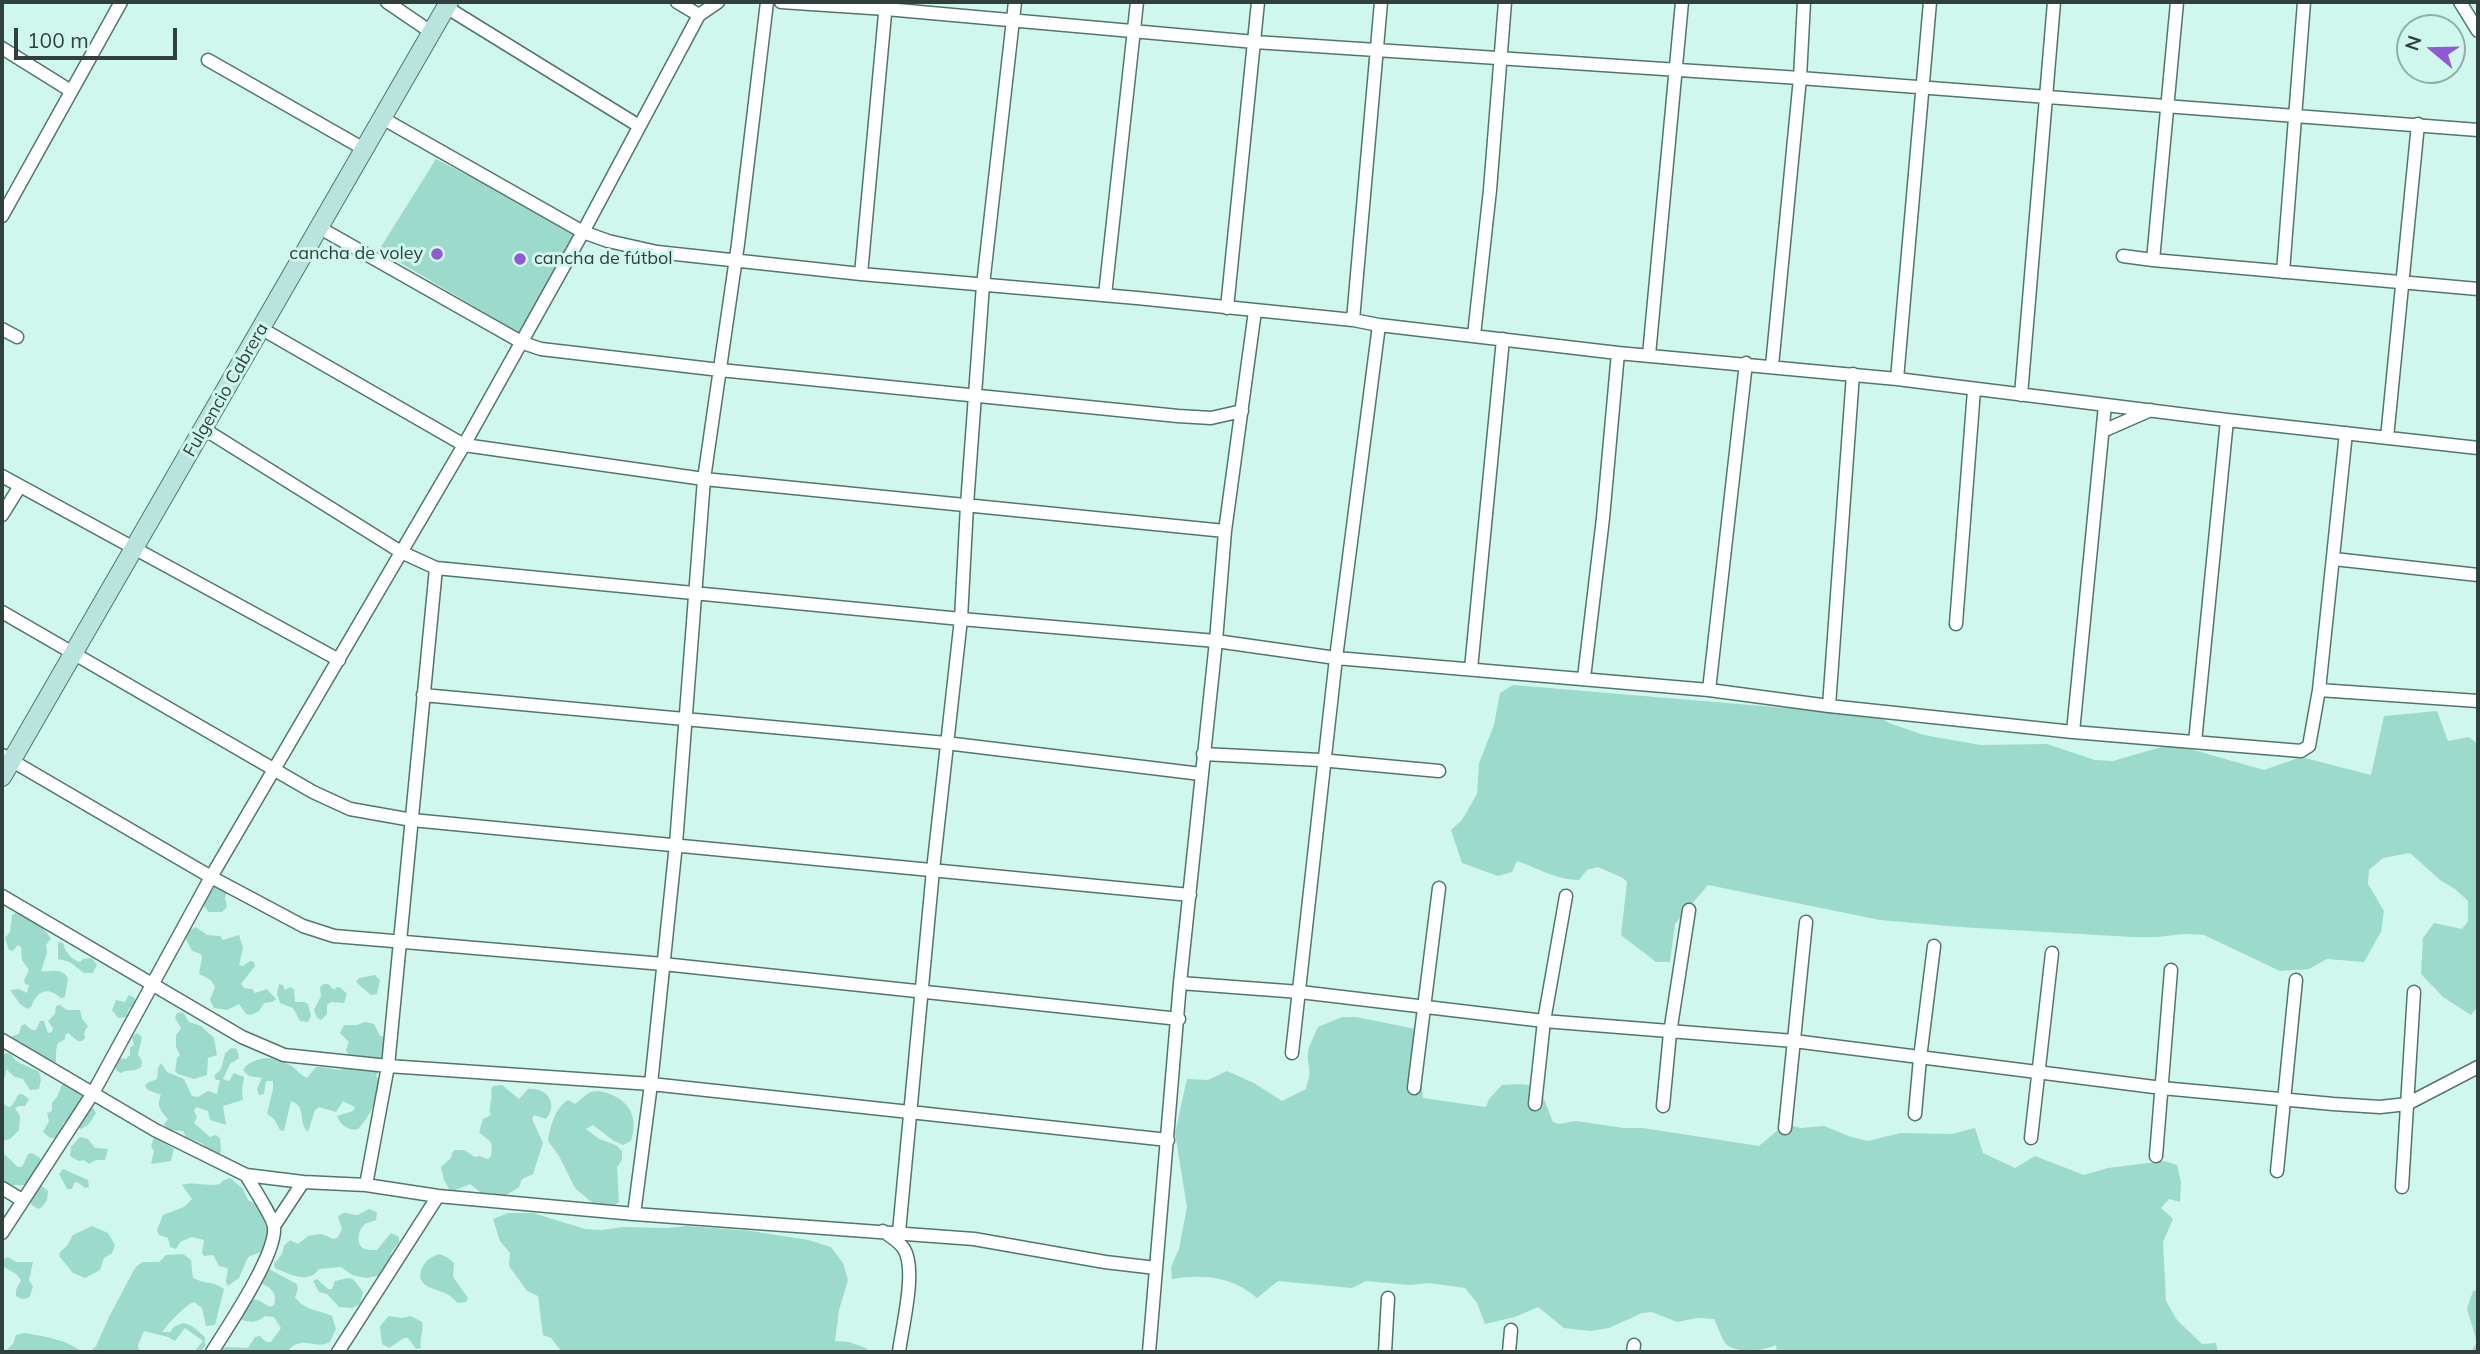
<!DOCTYPE html>
<meta charset="utf-8">
<style>
body{margin:0}
#map{position:relative;width:2480px;height:1354px;overflow:hidden;background:#d0f7ed;font-family:Mulish,sans-serif}
canvas{display:block}
.frame{position:absolute;inset:0;border:4px solid #30403c;pointer-events:none}
.north{position:absolute;left:2396px;top:14px;width:70px;height:70px;box-sizing:border-box;background:#d0f7ed;border:2px solid #90aea6;border-radius:50%;rotate:289deg;font-size:19px;font-weight:700;line-height:28px;text-align:center;color:#30403c}
.north::after{content:'';display:block;margin:auto;width:24px;height:32px;background:#915ad2;clip-path:polygon(50% 0,100% 100%,50% 72%,0 100%)}
.scale{position:absolute;left:14px;top:28px;width:163px;height:32px;box-sizing:border-box;border:4px solid #30403c;border-top:0;padding-left:9px;font-size:21px;line-height:24px;white-space:nowrap;color:#30403c;-webkit-text-stroke:5px #d0f7ed;paint-order:stroke}
</style>
<div id="map">
<canvas width="2480" height="1354"></canvas>
<div class="frame"></div>
<div class="north">N</div>
<div class="scale">100 m</div>
</div>
<script>
const ctx = document.querySelector('canvas').getContext('2d');
ctx.lineJoin = 'round';
function fill(path, color) {
  ctx.fillStyle = color;
  ctx.fill(path, 'evenodd');
}
function stroke(path, color, width, dash) {
  ctx.strokeStyle = color;
  ctx.lineWidth = width;
  ctx.lineCap = dash ? 'butt' : 'round';
  ctx.setLineDash(dash || []);
  ctx.stroke(path);
}
function write(font, color, halo, rows, align = 'center') {
  ctx.font = font + ' Mulish,sans-serif';
  ctx.lineWidth = 6;
  ctx.setLineDash([]);
  ctx.textBaseline = 'middle';
  ctx.strokeStyle = halo;
  ctx.fillStyle = color;
  for (const [text, x, y, turn = 0] of rows) {
    ctx.save();
    ctx.translate(x, y);
    ctx.rotate((+turn || 0) * Math.PI / 180);
    ctx.textAlign = isNaN(turn) ? turn : align;
    if (halo) ctx.strokeText(text, 0, 0);
    ctx.fillText(text, 0, 0);
    ctx.restore();
  }
}
fill(new Path2D(`
 M 436,159 L 578,232 L 522,335 L 379,250 Z
 M 1513,685 L 1786,708 L 1864,707 L 1889,723 L 1924,735 L 1980,745 L 2047,744 L 2095,760 L 2113,761 L 2172,744 L 2264,770 L 2301,757 L 2371,775 L 2384,716 L 2437,711 L 2448,741 L 2469,737 L 2478,744 L 2478,1006 L 2471,1015 L 2443,997 L 2421,974 L 2423,938 L 2434,923 L 2462,929 L 2468,921 L 2468,901 L 2455,889 L 2440,880 L 2410,853 L 2383,858 L 2369,870 L 2368,884 L 2384,911 L 2381,932 L 2364,962 L 2327,959 L 2309,969 L 2280,971 L 2204,935 L 2184,934 L 2157,937 L 2132,937 L 1960,927 L 1880,920 L 1708,885 L 1675,924 L 1670,962 L 1656,962 L 1621,935 L 1627,882 L 1623,878 L 1598,867 L 1587,870 L 1579,880 C 1556,880 1538,868 1517,861 L 1512,872 L 1498,876 L 1462,863 L 1451,830 L 1462,820 L 1477,794 L 1479,763 L 1494,725 L 1500,693 Z
 M 216,885 L 227,890 L 225,898 L 227,907 L 222,912 L 209,912 L 201,903 L 204,895 L 209,895 Z
 M 16,913 L 39,924 L 51,938 L 46,945 L 47,953 L 41,971 C 51,973 60,966 68,978 L 65,997 L 61,998 C 46,985 37,992 31,1007 L 27,1009 L 20,1004 L 10,990 L 19,989 L 27,993 L 29,985 L 25,984 L 24,980 L 29,970 L 22,960 L 21,947 L 18,945 L 13,951 L 9,950 L 5,938 L 10,932 L 12,915 Z
 M 196,927 L 207,935 L 220,936 L 223,940 L 239,935 L 243,948 L 239,965 L 243,966 L 250,961 L 254,962 L 255,966 L 241,984 L 244,988 L 252,989 L 255,993 L 267,989 L 276,999 L 272,1002 L 264,1003 L 259,1011 L 251,1015 L 246,1014 L 239,1004 L 227,1010 L 214,1008 L 210,1000 L 215,987 L 211,980 L 199,974 L 202,958 L 201,954 L 192,951 L 186,939 L 189,931 Z
 M 58,942 L 63,943 C 65,951 71,960 80,962 L 83,959 L 92,958 L 97,965 L 93,973 L 84,973 L 70,962 L 58,959 Z
 M 375,975 L 380,980 L 377,994 L 371,995 L 356,982 L 359,978 Z
 M 279,984 L 283,985 L 285,990 L 290,987 L 294,989 L 295,1002 L 304,1002 L 308,1004 L 311,1016 L 308,1022 L 300,1021 L 293,1008 L 280,1003 L 277,994 Z
 M 324,984 L 328,984 L 334,990 L 337,987 L 341,988 L 347,994 L 344,1003 L 331,1002 L 327,1005 L 327,1014 L 321,1020 L 317,1018 L 314,1010 L 321,996 L 320,987 Z
 M 129,995 L 135,998 L 135,1005 L 129,1009 L 126,1017 L 118,1018 L 112,1010 L 116,1000 L 125,1002 Z
 M 60,1005 L 67,1010 L 80,1010 L 82,1019 L 88,1026 L 84,1033 L 85,1038 L 82,1041 L 78,1041 L 68,1033 L 65,1035 L 65,1039 L 58,1043 C 54,1052 58,1059 54,1068 L 34,1055 L 33,1051 L 25,1047 L 20,1041 L 16,1043 L 12,1041 L 12,1036 L 19,1034 L 21,1026 L 25,1024 L 32,1030 L 36,1030 L 40,1021 L 44,1021 L 48,1033 L 52,1032 L 53,1028 L 48,1021 L 55,1014 L 56,1006 Z
 M 180,1012 L 184,1014 L 189,1022 L 201,1026 L 214,1038 L 217,1055 L 208,1058 L 207,1075 L 194,1079 L 178,1074 L 175,1071 L 177,1058 L 180,1055 L 176,1047 L 176,1035 L 181,1028 L 175,1018 L 176,1014 Z
 M 1342,1017 L 1356,1017 L 1416,1029 L 1423,1098 L 1486,1107 L 1489,1099 L 1502,1085 C 1542,1082 1539,1086 1553,1122 L 1559,1124 L 1576,1121 L 1624,1128 L 1643,1128 L 1759,1146 L 1785,1124 L 1801,1128 L 1824,1126 L 1851,1137 L 1868,1141 L 1900,1133 L 1952,1134 L 1975,1128 L 1983,1153 L 2015,1168 L 2035,1156 L 2084,1175 L 2108,1168 L 2164,1161 L 2177,1165 L 2181,1182 L 2180,1202 L 2169,1199 L 2161,1208 L 2173,1219 L 2163,1242 L 2166,1301 L 2177,1320 L 2202,1344 L 2216,1343 L 2218,1352 L 1777,1352 L 1776,1345 C 1762,1351 1740,1354 1727,1345 C 1721,1339 1718,1326 1714,1319 L 1697,1318 L 1677,1322 L 1652,1312 L 1642,1313 L 1609,1328 L 1590,1331 L 1564,1328 L 1538,1307 L 1515,1317 L 1485,1324 L 1477,1303 L 1465,1288 L 1429,1283 L 1409,1285 L 1366,1281 L 1352,1288 L 1278,1281 L 1257,1298 C 1232,1276 1203,1274 1172,1279 L 1171,1267 L 1179,1249 L 1187,1207 L 1175,1133 L 1187,1079 L 1208,1080 L 1227,1071 L 1254,1083 L 1282,1101 L 1306,1089 C 1310,1074 1310,1075 1308,1060 C 1306,1049 1314,1037 1318,1027 Z
 M 365,1022 L 374,1024 L 380,1036 L 389,1037 L 380,1068 L 376,1076 L 380,1083 C 376,1102 371,1115 358,1129 C 349,1131 340,1125 337,1116 L 353,1111 L 355,1107 L 343,1101 L 336,1112 L 319,1107 L 315,1110 L 308,1132 C 297,1122 308,1107 291,1101 L 284,1131 L 280,1130 L 274,1119 L 267,1114 L 273,1089 L 273,1081 L 266,1081 L 264,1094 L 259,1095 L 257,1089 L 262,1078 L 249,1076 L 243,1070 C 248,1061 261,1058 270,1058 C 277,1061 287,1062 293,1067 C 298,1071 300,1075 307,1078 L 316,1067 C 331,1066 347,1078 350,1058 L 346,1050 L 349,1042 L 340,1033 L 344,1025 L 357,1025 Z
 M 137,1033 L 142,1037 L 138,1054 L 142,1061 L 141,1067 C 135,1072 128,1069 121,1073 L 117,1071 L 114,1065 L 120,1058 L 126,1059 L 130,1055 L 130,1048 L 134,1045 L 132,1037 Z
 M 231,1048 L 237,1049 L 239,1058 L 230,1064 L 223,1079 L 229,1081 L 234,1073 L 244,1077 L 242,1091 L 243,1100 L 223,1106 L 226,1125 L 210,1120 L 208,1111 L 196,1107 L 194,1111 L 197,1117 L 194,1123 L 210,1137 L 216,1135 L 220,1138 L 221,1151 L 219,1155 L 210,1152 L 203,1144 L 186,1137 L 183,1131 L 168,1130 L 164,1124 L 168,1119 C 160,1111 156,1105 161,1095 L 148,1090 L 145,1086 L 147,1083 L 157,1079 L 158,1068 L 161,1063 L 167,1072 L 184,1079 L 192,1096 L 198,1097 L 208,1091 L 217,1094 L 220,1080 L 216,1080 L 214,1076 L 221,1069 L 225,1054 Z
 M 6,1053 L 11,1054 L 16,1061 L 39,1072 L 41,1080 L 39,1089 L 30,1090 L 23,1079 L 15,1077 L 6,1069 L 5,1077 L 2,1082 L 2,1056 Z
 M 67,1083 C 79,1090 89,1099 96,1113 L 89,1124 L 81,1129 L 71,1120 L 63,1123 L 63,1131 L 58,1138 L 50,1138 L 43,1132 L 49,1121 L 47,1113 L 52,1111 L 52,1103 L 57,1097 L 62,1085 Z
 M 502,1085 L 519,1099 L 528,1089 C 547,1087 559,1104 546,1119 L 534,1115 L 532,1119 L 543,1143 L 533,1174 L 522,1179 L 519,1187 L 505,1196 L 488,1193 L 484,1195 L 470,1184 L 451,1192 L 444,1180 L 441,1167 L 451,1158 L 452,1153 L 455,1150 L 464,1150 L 475,1157 L 479,1156 L 488,1159 L 491,1156 C 494,1139 489,1142 479,1132 L 483,1119 L 491,1115 C 487,1107 494,1100 491,1090 L 493,1086 Z
 M 599,1091 C 626,1096 640,1114 631,1141 L 623,1145 L 614,1141 L 593,1125 L 586,1129 L 599,1139 L 616,1145 L 622,1151 L 622,1160 L 617,1167 L 619,1202 L 612,1207 L 595,1205 L 575,1188 L 559,1156 L 548,1141 C 550,1127 555,1108 568,1100 L 575,1104 L 590,1092 Z
 M 22,1094 L 29,1099 L 25,1106 L 19,1106 L 15,1108 L 20,1116 L 19,1130 L 10,1139 L 2,1141 L 2,1103 L 8,1107 L 12,1106 L 18,1095 Z
 M 80,1137 L 88,1139 L 95,1148 L 108,1149 L 105,1160 L 96,1160 L 89,1164 L 84,1160 L 79,1161 L 70,1156 L 71,1147 Z
 M 154,1137 L 174,1149 L 171,1161 L 151,1164 L 154,1151 L 151,1146 Z
 M 2,1152 L 18,1167 L 22,1167 L 28,1154 L 32,1153 L 40,1158 L 38,1183 L 48,1191 L 47,1200 L 42,1207 L 38,1209 L 31,1204 L 28,1185 L 11,1185 L 3,1182 Z
 M 63,1169 L 88,1180 L 89,1187 L 85,1188 L 77,1182 L 74,1183 L 72,1189 L 67,1189 L 59,1174 Z
 M 230,1178 L 243,1189 L 248,1200 L 259,1206 L 268,1233 L 265,1250 L 248,1257 L 239,1278 L 228,1286 L 226,1282 L 228,1268 L 219,1266 L 213,1255 L 204,1256 L 202,1253 L 204,1240 L 192,1237 L 180,1242 L 176,1249 L 170,1247 L 168,1238 L 159,1235 L 157,1230 L 163,1215 L 184,1207 L 192,1199 L 182,1185 C 193,1181 207,1187 220,1184 L 222,1181 Z
 M 369,1209 L 377,1212 L 376,1220 C 372,1222 368,1222 365,1224 C 358,1229 355,1246 365,1249 C 367,1250 374,1250 377,1250 L 391,1233 L 399,1237 L 399,1242 L 391,1253 L 392,1257 L 383,1275 L 366,1278 L 352,1275 L 341,1267 L 319,1269 C 308,1285 289,1274 275,1268 L 274,1264 L 282,1254 L 284,1246 L 290,1240 L 298,1244 L 308,1236 L 321,1234 L 334,1239 L 338,1237 L 342,1229 L 338,1217 C 345,1208 350,1216 358,1215 Z
 M 508,1213 L 533,1213 L 585,1229 L 602,1230 L 623,1227 L 667,1228 L 687,1226 L 751,1231 L 808,1240 L 831,1247 L 843,1263 L 848,1280 L 839,1310 L 835,1341 L 849,1342 L 866,1348 L 869,1352 L 562,1352 L 551,1338 L 543,1335 L 538,1296 L 527,1291 L 509,1266 L 510,1253 L 500,1241 L 493,1219 Z
 M 92,1226 L 108,1233 L 115,1245 L 112,1253 L 104,1258 L 100,1270 L 85,1278 L 73,1273 L 59,1256 L 60,1252 L 67,1246 L 73,1235 Z
 M 183,1254 L 191,1260 L 193,1278 C 204,1284 213,1281 224,1289 L 215,1325 L 206,1326 L 202,1308 L 194,1302 C 185,1305 168,1324 162,1332 L 170,1332 L 175,1326 L 184,1323 L 192,1326 L 205,1337 L 205,1346 L 200,1352 L 194,1352 L 203,1341 L 185,1328 L 175,1341 L 168,1337 L 144,1331 L 138,1345 L 139,1352 L 89,1352 L 96,1346 L 110,1315 L 135,1268 L 142,1262 L 159,1262 L 166,1255 Z
 M 439,1254 L 447,1257 L 454,1263 L 453,1277 L 468,1298 L 466,1302 L 458,1303 C 455,1301 453,1298 450,1296 C 440,1288 413,1289 422,1268 C 426,1260 431,1257 439,1254 Z
 M 8,1257 L 16,1262 L 33,1262 L 29,1280 L 33,1287 L 29,1298 L 22,1299 L 16,1296 L 16,1290 L 21,1280 L 16,1274 L 4,1267 L 4,1259 Z
 M 265,1267 L 297,1284 L 298,1289 L 295,1297 C 303,1310 319,1310 332,1316 L 336,1329 L 330,1342 C 315,1351 302,1333 287,1352 L 218,1352 L 226,1347 L 248,1348 L 255,1337 L 260,1336 L 266,1342 L 271,1342 L 281,1328 L 274,1317 L 265,1316 C 257,1323 251,1323 240,1319 L 238,1316 L 249,1299 L 258,1300 L 270,1307 L 274,1305 C 279,1291 267,1286 257,1281 Z
 M 348,1278 L 353,1279 L 363,1292 L 360,1304 L 352,1308 L 339,1307 L 327,1294 L 319,1292 L 313,1281 L 317,1279 L 328,1289 L 332,1289 L 335,1281 Z
 M 2478,1290 L 2478,1352 L 2471,1352 L 2477,1342 L 2467,1309 L 2473,1291 Z
 M 389,1316 L 402,1318 L 411,1316 L 422,1322 C 424,1331 419,1339 421,1348 L 416,1349 L 408,1338 L 404,1338 L 389,1348 L 382,1344 L 380,1326 Z
 M 25,1333 C 46,1337 65,1339 82,1352 L 4,1352 L 13,1344 L 16,1335 Z`), '#9cdacb');
const minor = new Path2D(`
 M 387,2 L 431,32
 M 677,2 L 699,15
 M 781,2 L 886,9 L 1255,42 L 1800,78 L 2478,130
 M 2460,2 L 2478,31
 M 446,7 L 639,126
 M 2,48 L 71,91
 M 208,60 L 364,149
 M 382,118 L 583,232 L 608,241 L 657,252 L 861,274 L 1137,298 L 1353,320 L 1379,325 L 1618,353 L 1897,379 L 2227,420 L 2478,448
 M 2,216 L 121,2
 M 320,228 L 523,343 L 541,349 L 720,370 L 1178,416 L 1211,418 L 1242,411
 M 2123,256 L 2153,260 L 2177,2
 M 2153,260 L 2478,289
 M 2283,272 L 2304,2
 M 861,274 L 886,3
 M 1105,295 L 1137,2
 M 1227,308 L 1258,2
 M 1353,320 L 1381,2
 M 2,329 L 17,337
 M 262,329 L 464,445 L 704,479 L 1225,531
 M 1474,335 L 1490,190 L 1505,2
 M 1649,355 L 1682,2
 M 1772,366 L 1800,78 L 1804,2
 M 1897,379 L 1930,2
 M 2021,395 L 2054,2
 M 204,429 L 401,552 L 436,568 L 961,619 L 1216,641 L 1336,658 L 1709,690 L 1829,706 L 2073,732 L 2301,751 L 2309,746 L 2319,690 L 2346,433
 M 2103,431 L 2151,410
 M 2387,438 L 2418,124
 M 2,476 L 339,660
 M 2,515 L 20,486
 M 2334,559 L 2478,575
 M 2,612 L 313,792 L 350,809 L 412,820 L 1190,895
 M 1956,624 L 1974,390
 M 1471,669 L 1503,339
 M 1584,678 L 1603,518 L 1618,353
 M 1709,690 L 1746,363
 M 2319,690 L 2478,701
 M 423,695 L 946,743 L 1201,774
 M 1829,706 L 1853,374
 M 2073,732 L 2105,405
 M 2195,742 L 2227,420
 M 1203,754 L 1320,760 L 1439,771
 M 2,755 L 211,877 L 303,926 L 334,936 L 663,964 L 1179,1019
 M 2,896 L 242,1037 L 284,1055 L 388,1066 L 651,1084 L 1168,1140
 M 1180,983 L 1300,992 L 1544,1021 L 1794,1041 L 2162,1088 L 2333,1104 L 2380,1107 L 2407,1104 L 2478,1067
 M 2,1040 L 155,1130 L 246,1175 L 303,1182 L 366,1185 L 438,1196 L 634,1214 L 974,1239 L 1105,1262 L 1156,1268
 M 1292,1053 L 1336,658 L 1379,325
 M 1414,1088 L 1439,888
 M 1535,1104 L 1544,1021 L 1566,896
 M 1663,1106 L 1670,1033 L 1689,910
 M 1915,1114 L 1920,1058 L 1934,946
 M 1785,1128 L 1806,922
 M 2031,1138 L 2052,953
 M 2156,1156 L 2171,970
 M 2277,1171 L 2296,980
 M 366,1185 L 388,1066 L 436,568
 M 2402,1187 L 2414,992
 M 2,1188 L 22,1200
 M 634,1214 L 651,1084 L 676,844 L 704,479 L 738,244 L 767,2
 M 274,1226 L 303,1182
 M 883,1231 C 891,1237 899,1241 904,1249 C 917,1270 902,1327 899,1352
 M 899,1232 L 933,870 L 961,619 L 967,505 L 983,285 L 1015,2
 M 2,1233 L 93,1093 L 211,877 L 464,445 L 583,232 L 699,15 L 718,2
 M 212,1352 C 227,1328 277,1254 274,1227 C 273,1217 252,1186 246,1175
 M 338,1352 L 438,1196
 M 1149,1352 L 1180,983 L 1216,641 L 1225,531 L 1255,311
 M 1385,1352 L 1388,1298
 M 1509,1352 L 1511,1330
 M 1633,1352 L 1634,1345`);
const secondary = new Path2D(`
 M 2,777 L 449,2`);
stroke(minor, '#52756d', 15);
stroke(secondary, '#52756d', 20);
stroke(minor, '#fff', 12);
stroke(secondary, '#b8e4dd', 18);
for (const [x, y, r, color] of [
 [437,254,7,"#915ad2"],
 [520,259,7,"#915ad2"]
]) {
  const dot = new Path2D();
  dot.arc(x, y, r, 0, 2 * Math.PI);
  ctx.fillStyle = color;
  ctx.fill(dot);
  stroke(dot, '#d0f7ed', 2.5);
}
write('18px', '#30403c', '#d0f7ed', [
 ["cancha de voley",423,254],
 ["cancha de fútbol",534,259,"left"]
], 'right');
write('18px', '#30403c', '#d0f7ed', [
 ["Fulgencio Cabrera",226,390,-60]
]);
</script>
